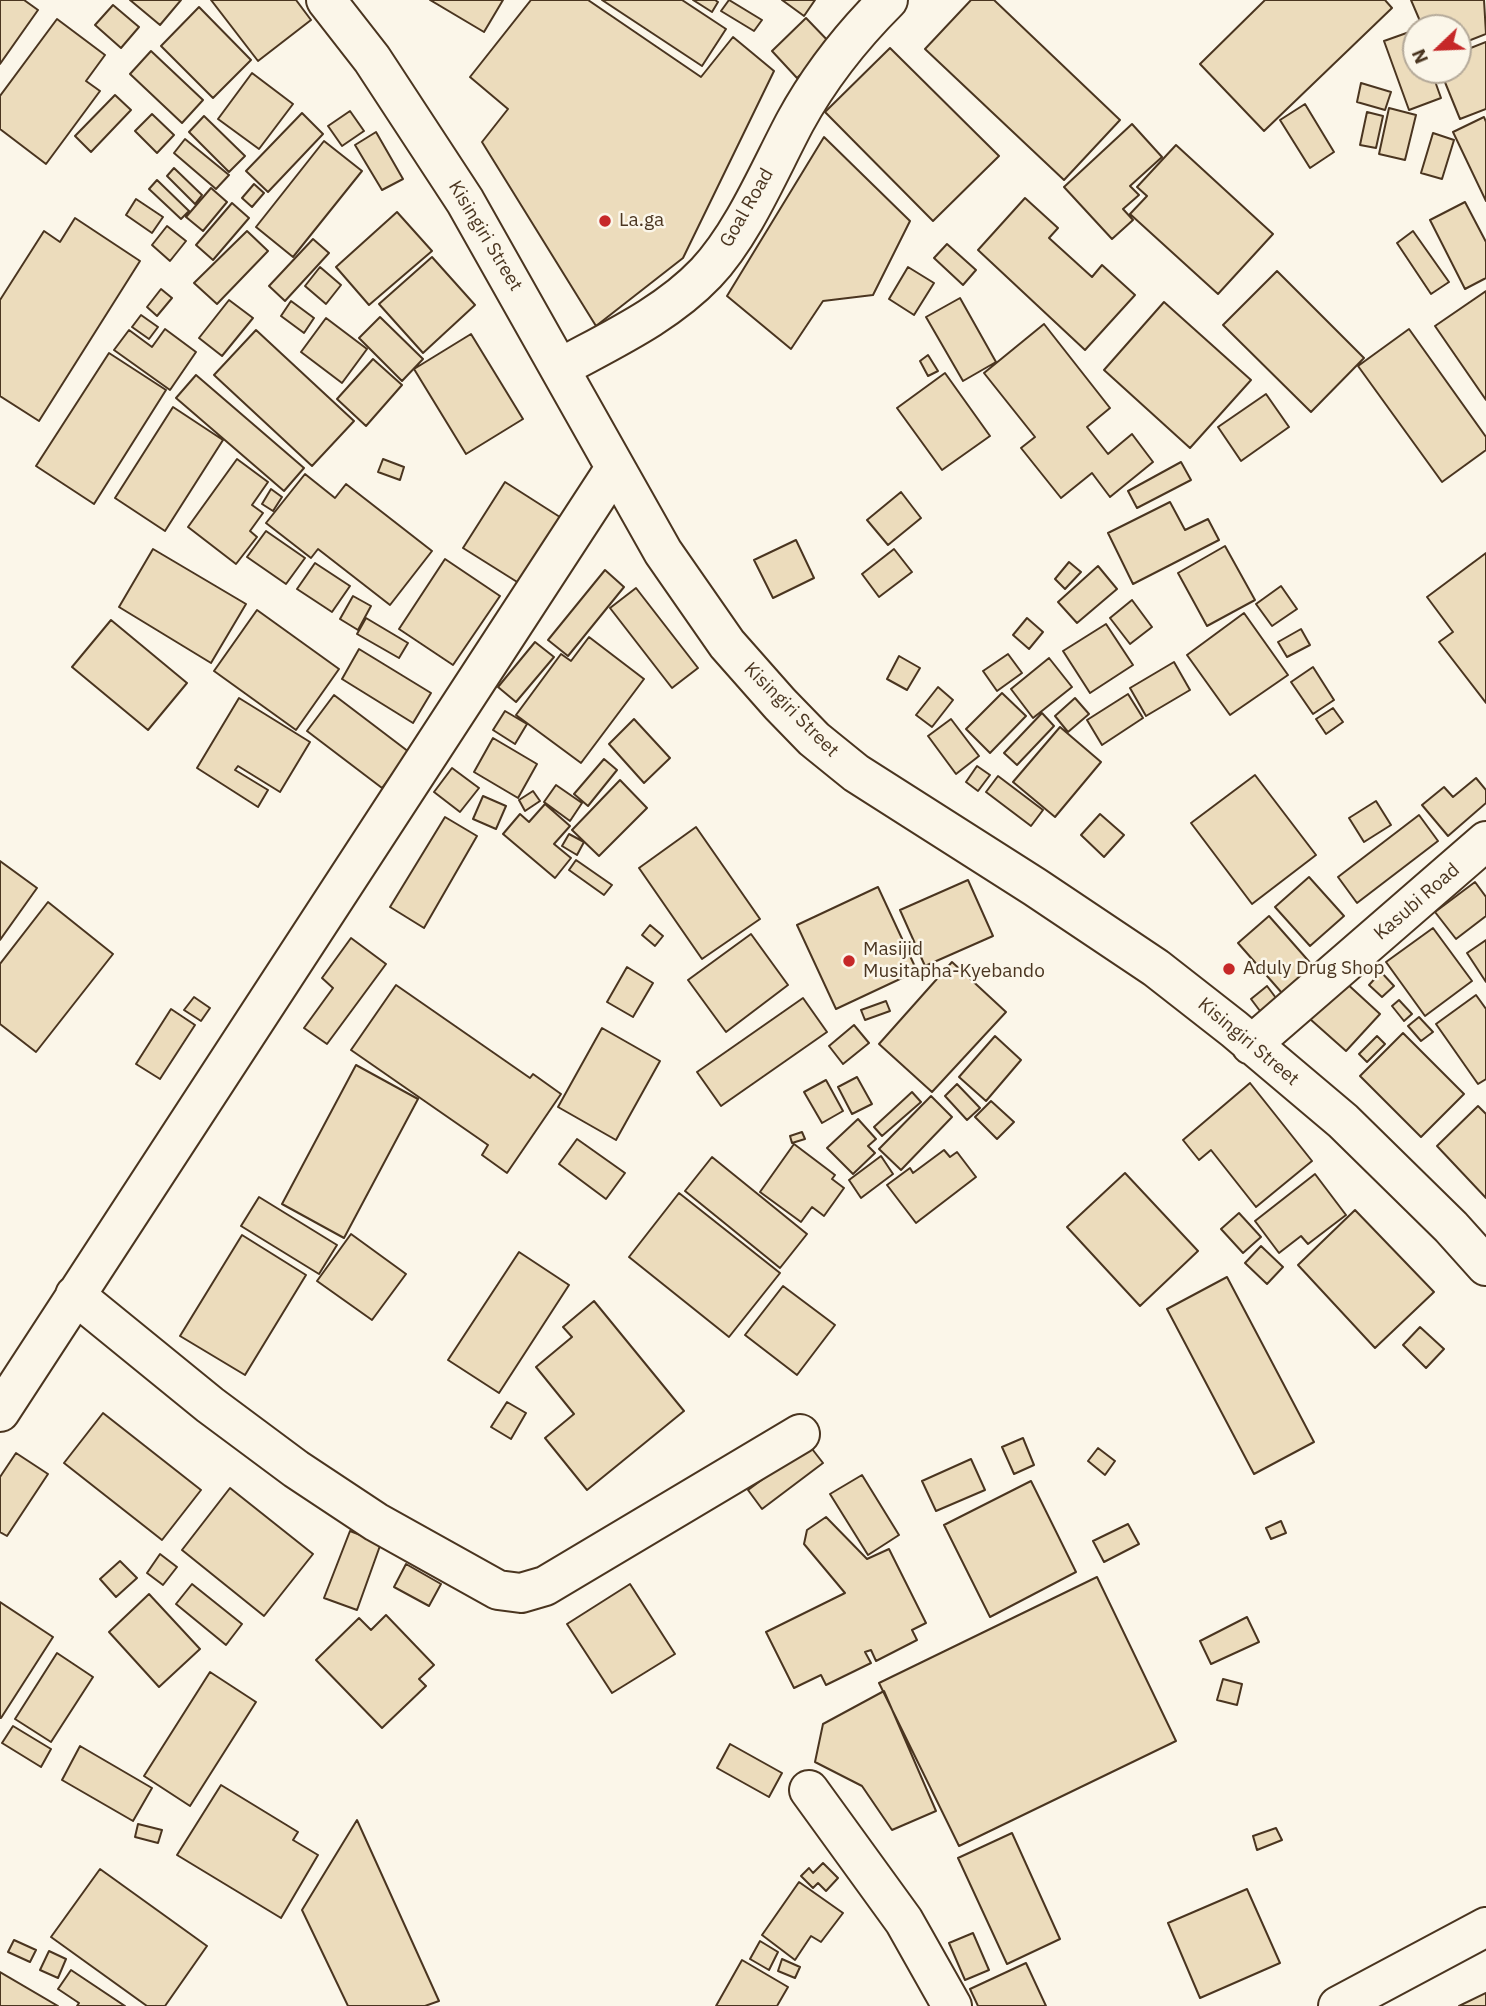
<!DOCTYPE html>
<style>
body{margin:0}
#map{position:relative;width:1486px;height:2006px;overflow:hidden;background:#fbf6e9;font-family:"IBM Plex Sans",sans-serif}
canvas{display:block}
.north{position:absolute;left:1402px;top:14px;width:70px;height:70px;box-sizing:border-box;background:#fbf6e9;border:2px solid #b4a999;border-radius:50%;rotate:247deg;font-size:19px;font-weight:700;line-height:28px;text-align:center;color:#4a3520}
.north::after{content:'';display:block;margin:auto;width:24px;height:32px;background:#c62828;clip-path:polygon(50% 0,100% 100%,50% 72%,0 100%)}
</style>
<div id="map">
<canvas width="1486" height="2006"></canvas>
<div class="north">N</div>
</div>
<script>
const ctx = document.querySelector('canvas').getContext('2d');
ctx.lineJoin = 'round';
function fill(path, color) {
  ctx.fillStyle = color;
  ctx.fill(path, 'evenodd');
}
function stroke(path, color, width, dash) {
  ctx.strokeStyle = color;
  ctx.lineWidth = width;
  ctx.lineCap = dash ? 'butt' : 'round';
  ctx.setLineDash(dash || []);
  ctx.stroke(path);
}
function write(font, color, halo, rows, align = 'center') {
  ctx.font = font + ' "IBM Plex Sans",sans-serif';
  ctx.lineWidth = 5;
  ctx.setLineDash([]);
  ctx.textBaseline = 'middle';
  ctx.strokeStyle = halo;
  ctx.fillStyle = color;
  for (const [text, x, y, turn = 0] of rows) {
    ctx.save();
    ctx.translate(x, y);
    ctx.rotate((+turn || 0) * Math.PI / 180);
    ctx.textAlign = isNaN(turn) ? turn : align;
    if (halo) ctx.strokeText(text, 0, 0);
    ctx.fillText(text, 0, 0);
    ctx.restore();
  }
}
const building = new Path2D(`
 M 0,0 L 24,0 L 38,10 L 0,64 Z
 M 130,0 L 181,0 L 160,25 Z
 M 211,0 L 296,0 L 311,20 L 258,61 Z
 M 430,0 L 503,0 L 484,32 Z
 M 531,0 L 588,0 L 701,77 L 733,37 L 774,71 L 683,258 L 596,326 L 482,142 L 508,109 L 470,77 Z
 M 602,0 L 682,0 L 726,29 L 702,66 Z
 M 693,0 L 715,0 L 718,2 L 712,12 Z
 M 729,0 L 762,20 L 754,31 L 721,11 Z
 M 782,0 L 815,0 L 804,16 Z
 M 971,0 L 994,0 L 1120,120 L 1064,180 L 925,49 Z
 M 1265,0 L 1385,0 L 1392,8 L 1264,131 L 1200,64 Z
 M 1411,0 L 1484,0 L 1486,34 L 1458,45 L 1458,28 L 1423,28 Z
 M 113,5 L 139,27 L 121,48 L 95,25 Z
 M 199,7 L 251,60 L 213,98 L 161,46 Z
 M 806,18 L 832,45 L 797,78 L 772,51 Z
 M 57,19 L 105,55 L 86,81 L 100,91 L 46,164 L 0,129 L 0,96 Z
 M 1415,30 L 1416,70 L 1431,70 L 1441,98 L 1409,110 L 1384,41 Z
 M 1486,42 L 1486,109 L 1460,119 L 1440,70 L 1458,70 L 1458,53 Z
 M 890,48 L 999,156 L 933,221 L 825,112 Z
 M 151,51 L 203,100 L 182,123 L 130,74 Z
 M 252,73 L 293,104 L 259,149 L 218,119 Z
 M 1361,83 L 1391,92 L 1385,110 L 1357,102 Z
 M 115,95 L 131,110 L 91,152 L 75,136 Z
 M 1305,104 L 1334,152 L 1310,168 L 1280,120 Z
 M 1389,108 L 1416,115 L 1405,160 L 1379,154 Z
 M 350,111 L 364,131 L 342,146 L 328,126 Z
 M 1367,112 L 1383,116 L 1376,148 L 1360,145 Z
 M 302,113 L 323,134 L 268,192 L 246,171 Z
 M 152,114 L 174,135 L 157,153 L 135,131 Z
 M 204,116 L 245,156 L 229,172 L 189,132 Z
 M 1484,117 L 1486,122 L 1486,201 L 1453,132 Z
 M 1132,124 L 1162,157 L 1130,186 L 1139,195 L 1123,209 L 1133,220 L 1112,239 L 1064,187 Z
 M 376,132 L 403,179 L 382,190 L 355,145 Z
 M 1433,133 L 1454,140 L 1442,179 L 1421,173 Z
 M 824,137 L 910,221 L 873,295 L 823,301 L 791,349 L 727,296 Z
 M 185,139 L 229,175 L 216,189 L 174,153 Z
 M 324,141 L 362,171 L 293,257 L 256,227 Z
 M 1176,145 L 1273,234 L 1218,294 L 1130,214 L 1147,196 L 1137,187 Z
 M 174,168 L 202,195 L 195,204 L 167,176 Z
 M 157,180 L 189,211 L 181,219 L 149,189 Z
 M 254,184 L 264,193 L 252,207 L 242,198 Z
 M 211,188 L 227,202 L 203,231 L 186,217 Z
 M 1025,198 L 1058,228 L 1049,238 L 1092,277 L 1102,265 L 1135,295 L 1085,350 L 978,250 Z
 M 136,199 L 163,217 L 152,233 L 126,215 Z
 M 1465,202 L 1486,242 L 1486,278 L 1465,289 L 1430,220 Z
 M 232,203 L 249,218 L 213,260 L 196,245 Z
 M 397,212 L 432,251 L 369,305 L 336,267 Z
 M 75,218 L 140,261 L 39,421 L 0,396 L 0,300 L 44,231 L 60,242 Z
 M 167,226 L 186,241 L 170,261 L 152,245 Z
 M 247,231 L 268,251 L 217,304 L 194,283 Z
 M 1413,231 L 1449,282 L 1431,294 L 1397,243 Z
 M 313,239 L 329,253 L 285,301 L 269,286 Z
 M 947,244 L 976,270 L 963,285 L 934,258 Z
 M 432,257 L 475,305 L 423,353 L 379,304 Z
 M 320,267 L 341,285 L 326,304 L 305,286 Z
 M 908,267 L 934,283 L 914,315 L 889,299 Z
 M 1277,271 L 1364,358 L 1311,412 L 1223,325 Z
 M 161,289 L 172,298 L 157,316 L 147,307 Z
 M 1486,291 L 1486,400 L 1435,326 Z
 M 960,298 L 996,362 L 963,381 L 926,317 Z
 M 229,300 L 253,318 L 222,356 L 199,338 Z
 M 291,301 L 314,318 L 304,333 L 281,316 Z
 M 1164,302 L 1251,380 L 1190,448 L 1104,370 Z
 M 141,315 L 158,327 L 149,339 L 132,327 Z
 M 380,317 L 423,359 L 402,381 L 359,338 Z
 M 326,318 L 367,349 L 342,383 L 301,352 Z
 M 1044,324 L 1110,408 L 1087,427 L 1108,454 L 1132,434 L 1153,462 L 1110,497 L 1092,473 L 1061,498 L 1021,448 L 1035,437 L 984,373 Z
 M 165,329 L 196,352 L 170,390 L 114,350 L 129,330 L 152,347 Z
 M 1409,329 L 1486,437 L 1486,450 L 1442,482 L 1358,366 Z
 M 256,330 L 354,421 L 312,466 L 214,375 Z
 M 471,334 L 523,419 L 466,454 L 414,369 Z
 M 109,353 L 166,390 L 94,504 L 36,466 Z
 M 928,355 L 938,371 L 928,376 L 920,361 Z
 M 373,359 L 402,385 L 366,426 L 337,399 Z
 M 945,373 L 990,436 L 942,470 L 897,408 Z
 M 196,375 L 304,468 L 284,491 L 176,398 Z
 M 1266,394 L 1289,427 L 1241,461 L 1218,427 Z
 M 173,407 L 223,440 L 165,531 L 115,498 Z
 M 237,459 L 268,482 L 252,505 L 263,513 L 250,531 L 257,537 L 236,564 L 188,527 Z
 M 383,459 L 404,467 L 400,480 L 378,472 Z
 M 1181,462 L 1191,480 L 1137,508 L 1128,491 Z
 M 305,474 L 335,498 L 346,484 L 432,551 L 390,605 L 318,549 L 311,558 L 266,523 Z
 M 505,482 L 563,519 L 522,585 L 463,548 Z
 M 271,489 L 282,497 L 273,511 L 262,504 Z
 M 901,492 L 921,518 L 888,545 L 867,520 Z
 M 1170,502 L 1185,530 L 1208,519 L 1219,540 L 1133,584 L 1108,533 Z
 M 266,531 L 305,558 L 286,584 L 247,557 Z
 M 796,540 L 814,578 L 773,598 L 754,560 Z
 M 1225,546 L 1255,600 L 1207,626 L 1178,573 Z
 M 153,549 L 246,604 L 211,663 L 119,607 Z
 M 894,549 L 912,572 L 879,597 L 862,574 Z
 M 1486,553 L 1486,703 L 1439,642 L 1453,632 L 1427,597 Z
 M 445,559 L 500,596 L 453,665 L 399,629 Z
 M 1069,562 L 1081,572 L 1065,589 L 1055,579 Z
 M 315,563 L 350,586 L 332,612 L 297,589 Z
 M 1098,566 L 1117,589 L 1077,623 L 1058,602 Z
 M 605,570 L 624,587 L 568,656 L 548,640 Z
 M 1281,586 L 1297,609 L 1272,626 L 1256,604 Z
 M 636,588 L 698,668 L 672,688 L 610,608 Z
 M 353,596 L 371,606 L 358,630 L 340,619 Z
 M 1132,600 L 1152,627 L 1130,644 L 1110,618 Z
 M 257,610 L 339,669 L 296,730 L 214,671 Z
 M 1244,613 L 1288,675 L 1230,715 L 1187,655 Z
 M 366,618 L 408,643 L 399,658 L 357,634 Z
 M 1027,618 L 1043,632 L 1029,649 L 1013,635 Z
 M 111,620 L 187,683 L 148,730 L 72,667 Z
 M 1106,624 L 1133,665 L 1090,693 L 1063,651 Z
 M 1301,629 L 1310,645 L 1287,657 L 1278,642 Z
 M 589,637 L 644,679 L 581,763 L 516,715 L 561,654 L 571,661 Z
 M 535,642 L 554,657 L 516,702 L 498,687 Z
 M 359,649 L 431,693 L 413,723 L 342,679 Z
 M 1008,654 L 1022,673 L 997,691 L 983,671 Z
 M 899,656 L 920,668 L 907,690 L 887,679 Z
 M 1049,658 L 1072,687 L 1033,718 L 1011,689 Z
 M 1174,662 L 1190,690 L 1146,716 L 1130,688 Z
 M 1313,667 L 1334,700 L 1313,714 L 1291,682 Z
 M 938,687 L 953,700 L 932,727 L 916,715 Z
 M 1002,693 L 1026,716 L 990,753 L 966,729 Z
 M 1128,694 L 1143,718 L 1102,745 L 1087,720 Z
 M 334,695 L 409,752 L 382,788 L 307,731 Z
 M 239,698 L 310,742 L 280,792 L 238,766 L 235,770 L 268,790 L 258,807 L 197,768 Z
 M 1075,698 L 1089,714 L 1068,732 L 1055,716 Z
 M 1333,708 L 1343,722 L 1326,734 L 1316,719 Z
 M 505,711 L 527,724 L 515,744 L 493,730 Z
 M 1042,713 L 1054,726 L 1017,765 L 1004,753 Z
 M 634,719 L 670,758 L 644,783 L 609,744 Z
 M 951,719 L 979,756 L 956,774 L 928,736 Z
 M 1060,727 L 1101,762 L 1055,817 L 1013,782 Z
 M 493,738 L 537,764 L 518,798 L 474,772 Z
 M 604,759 L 617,770 L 588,806 L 574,794 Z
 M 977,766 L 990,775 L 978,791 L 966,782 Z
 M 452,768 L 479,788 L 460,812 L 434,792 Z
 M 1255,775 L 1316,855 L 1252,904 L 1191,823 Z
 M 998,776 L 1043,810 L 1031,826 L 986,792 Z
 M 1476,778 L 1486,790 L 1486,803 L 1448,836 L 1422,805 L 1444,787 L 1453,797 Z
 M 620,780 L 647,808 L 599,856 L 572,830 Z
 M 556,785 L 582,803 L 570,821 L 544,802 Z
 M 533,791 L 540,801 L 525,811 L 519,800 Z
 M 483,796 L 506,806 L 496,829 L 473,819 Z
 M 1376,801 L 1391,825 L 1364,842 L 1349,818 Z
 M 545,804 L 570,826 L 554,844 L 571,858 L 555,878 L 503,834 L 520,814 L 529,822 Z
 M 1100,814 L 1124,835 L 1104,857 L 1081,835 Z
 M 1419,815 L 1438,841 L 1357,903 L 1338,877 Z
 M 445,817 L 477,836 L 424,928 L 390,907 Z
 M 696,827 L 760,919 L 702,959 L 639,868 Z
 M 569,834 L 584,842 L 577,855 L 562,846 Z
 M 576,860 L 612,885 L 604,895 L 569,870 Z
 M 0,861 L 37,888 L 0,940 Z
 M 1309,877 L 1344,916 L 1310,946 L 1275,907 Z
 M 968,880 L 993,936 L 925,966 L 900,910 Z
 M 1475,882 L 1486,897 L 1486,916 L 1456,939 L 1435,912 Z
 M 878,887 L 917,971 L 836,1009 L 797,925 Z
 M 48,902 L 113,954 L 36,1052 L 0,1024 L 0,964 Z
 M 1269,916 L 1320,974 L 1289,1001 L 1238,943 Z
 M 650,925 L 663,936 L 655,946 L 642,935 Z
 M 1433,928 L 1472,981 L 1425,1016 L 1386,962 Z
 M 751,934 L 788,985 L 726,1032 L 688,980 Z
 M 351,938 L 386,964 L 327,1044 L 304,1028 L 333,988 L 322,978 Z
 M 1486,940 L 1486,982 L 1467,953 Z
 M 952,962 L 1006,1012 L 932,1092 L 879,1044 Z
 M 627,967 L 653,983 L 633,1017 L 607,1002 Z
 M 1381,972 L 1394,986 L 1382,997 L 1369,985 Z
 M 1344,981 L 1380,1014 L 1346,1051 L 1310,1019 Z
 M 396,985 L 530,1078 L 533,1074 L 561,1094 L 507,1173 L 482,1155 L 488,1145 L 351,1050 Z
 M 1267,986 L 1279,1002 L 1263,1015 L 1251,999 Z
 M 1476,995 L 1486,1009 L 1486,1079 L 1478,1084 L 1436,1024 Z
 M 194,997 L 210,1008 L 201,1021 L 184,1010 Z
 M 803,998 L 827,1032 L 721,1106 L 697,1072 Z
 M 1399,1000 L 1412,1014 L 1404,1021 L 1392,1006 Z
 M 886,1001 L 890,1011 L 865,1020 L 861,1010 Z
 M 171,1009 L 195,1025 L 160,1079 L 136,1064 Z
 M 1419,1017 L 1433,1032 L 1421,1041 L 1408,1026 Z
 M 854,1025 L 869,1043 L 843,1064 L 829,1046 Z
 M 602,1028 L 660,1061 L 616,1140 L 558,1107 Z
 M 1403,1033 L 1464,1094 L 1421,1137 L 1360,1076 Z
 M 995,1036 L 1021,1060 L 986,1101 L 959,1077 Z
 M 1377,1036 L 1385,1044 L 1367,1062 L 1359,1054 Z
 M 356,1065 L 418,1099 L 344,1238 L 282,1204 Z
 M 857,1077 L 872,1104 L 852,1114 L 838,1087 Z
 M 826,1080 L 843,1111 L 822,1123 L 804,1092 Z
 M 1250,1083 L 1312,1161 L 1256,1207 L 1211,1150 L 1199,1160 L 1183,1140 Z
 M 957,1084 L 980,1108 L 967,1120 L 945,1096 Z
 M 912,1092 L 921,1102 L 882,1136 L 874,1127 Z
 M 931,1096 L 952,1117 L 901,1170 L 879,1149 Z
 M 991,1101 L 1014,1122 L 997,1139 L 975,1117 Z
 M 1478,1106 L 1486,1114 L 1486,1198 L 1437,1146 Z
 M 858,1119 L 876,1139 L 868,1146 L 875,1153 L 853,1174 L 827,1148 Z
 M 802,1132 L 805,1139 L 792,1143 L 790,1136 Z
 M 577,1139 L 625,1173 L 606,1199 L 559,1164 Z
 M 794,1144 L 835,1175 L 832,1179 L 844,1188 L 824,1216 L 812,1207 L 801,1222 L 760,1192 Z
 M 944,1150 L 950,1157 L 957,1152 L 976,1177 L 916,1223 L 887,1185 L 910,1168 L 913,1173 Z
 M 881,1156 L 893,1174 L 861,1198 L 849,1180 Z
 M 712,1157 L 807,1234 L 780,1268 L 685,1191 Z
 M 1125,1173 L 1198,1251 L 1140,1306 L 1067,1227 Z
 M 1315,1174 L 1346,1215 L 1308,1244 L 1301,1236 L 1279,1253 L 1255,1221 Z
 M 679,1193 L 780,1273 L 729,1337 L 629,1257 Z
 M 259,1197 L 337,1245 L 319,1274 L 241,1226 Z
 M 1355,1210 L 1434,1292 L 1375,1348 L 1298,1265 Z
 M 1239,1213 L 1261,1237 L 1243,1253 L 1221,1229 Z
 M 351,1234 L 406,1274 L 372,1320 L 317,1281 Z
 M 242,1235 L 306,1275 L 245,1375 L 180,1336 Z
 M 1261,1246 L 1283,1267 L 1267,1284 L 1245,1263 Z
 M 519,1252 L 569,1285 L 499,1393 L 448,1360 Z
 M 1227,1277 L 1314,1442 L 1254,1474 L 1167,1309 Z
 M 783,1286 L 835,1325 L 797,1375 L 745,1335 Z
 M 594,1301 L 684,1411 L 587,1490 L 545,1438 L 574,1414 L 536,1367 L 572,1337 L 563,1327 Z
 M 1420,1327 L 1444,1349 L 1426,1368 L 1403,1345 Z
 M 507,1402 L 526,1413 L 511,1439 L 491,1427 Z
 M 103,1413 L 201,1490 L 162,1540 L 64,1463 Z
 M 1023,1438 L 1034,1465 L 1014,1474 L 1002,1447 Z
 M 809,1445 L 823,1463 L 762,1509 L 748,1490 Z
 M 1098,1448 L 1115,1461 L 1105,1475 L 1088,1461 Z
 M 16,1453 L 48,1474 L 7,1536 L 0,1532 L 0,1477 Z
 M 971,1459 L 985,1490 L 936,1511 L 922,1481 Z
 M 862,1475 L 899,1535 L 868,1555 L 830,1494 Z
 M 1031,1481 L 1076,1572 L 990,1617 L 944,1525 Z
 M 230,1488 L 313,1554 L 264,1616 L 182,1550 Z
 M 826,1517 L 867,1559 L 889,1549 L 926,1623 L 912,1630 L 917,1640 L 876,1661 L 871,1650 L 865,1652 L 871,1663 L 826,1685 L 821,1675 L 794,1688 L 766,1632 L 845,1593 L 804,1544 L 807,1530 Z
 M 1281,1521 L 1286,1533 L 1271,1539 L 1266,1528 Z
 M 1128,1524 L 1139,1544 L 1104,1562 L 1093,1541 Z
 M 350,1531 L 381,1543 L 357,1610 L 324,1598 Z
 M 160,1554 L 177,1567 L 163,1585 L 147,1573 Z
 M 120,1561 L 137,1578 L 116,1597 L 100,1579 Z
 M 406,1564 L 441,1584 L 429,1606 L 394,1587 Z
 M 1097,1577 L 1176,1741 L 959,1846 L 879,1683 Z
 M 192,1584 L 242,1624 L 226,1645 L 176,1604 Z
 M 630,1584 L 675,1654 L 612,1693 L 567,1624 Z
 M 149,1594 L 200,1649 L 159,1687 L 109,1632 Z
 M 0,1602 L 53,1637 L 1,1718 L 0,1718 Z
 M 386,1615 L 434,1665 L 419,1679 L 426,1686 L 382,1728 L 316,1660 L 359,1618 L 371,1630 Z
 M 1247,1617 L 1259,1642 L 1211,1664 L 1200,1641 Z
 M 57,1653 L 93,1677 L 51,1742 L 15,1719 Z
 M 210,1672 L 256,1702 L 190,1806 L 144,1776 Z
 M 1223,1679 L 1242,1684 L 1237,1705 L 1217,1700 Z
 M 884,1691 L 936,1811 L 892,1830 L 862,1786 L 815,1762 L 823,1724 Z
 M 13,1726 L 51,1749 L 41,1767 L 2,1743 Z
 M 730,1744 L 782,1773 L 769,1797 L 717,1768 Z
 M 80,1746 L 152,1788 L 133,1821 L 62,1780 Z
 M 221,1785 L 298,1832 L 293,1840 L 318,1855 L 281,1918 L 177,1855 Z
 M 357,1820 L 439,2001 L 425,2006 L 348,2006 L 302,1910 Z
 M 138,1824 L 162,1830 L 158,1843 L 135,1837 Z
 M 1276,1828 L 1282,1840 L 1257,1850 L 1253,1836 Z
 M 1012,1833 L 1060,1939 L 1007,1964 L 958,1858 Z
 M 823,1863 L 838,1878 L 826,1891 L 818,1883 L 813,1888 L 801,1876 L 809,1868 L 813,1873 Z
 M 100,1869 L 207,1946 L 165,2006 L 147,2006 L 51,1937 Z
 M 799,1882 L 843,1913 L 821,1942 L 811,1936 L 795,1960 L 762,1935 Z
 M 1247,1889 L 1280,1963 L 1200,1998 L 1168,1923 Z
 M 973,1933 L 989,1970 L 965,1980 L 949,1943 Z
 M 14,1940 L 36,1950 L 30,1962 L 8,1952 Z
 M 760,1941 L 778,1952 L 769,1970 L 750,1959 Z
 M 49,1951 L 66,1959 L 58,1978 L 40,1970 Z
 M 782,1959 L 800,1967 L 795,1978 L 778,1971 Z
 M 742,1960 L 788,1987 L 777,2006 L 716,2006 Z
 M 1026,1963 L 1046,2006 L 978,2006 L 970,1989 Z
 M 71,1970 L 125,2006 L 77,2006 L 79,2003 L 58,1989 Z
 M 0,1972 L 58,2006 L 0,2006 Z
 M 1486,1993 L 1486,2006 L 1459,2006 Z`);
fill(building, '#ecdcbc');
stroke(building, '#4a3520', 2);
const street = new Path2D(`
 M 326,0 L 372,59 L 465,201 L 663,552 L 727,644 L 780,704 L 814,739 L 856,773 L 1035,887 L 1156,968 L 1234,1029 L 1343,1121 L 1451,1227 L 1486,1266
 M 560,368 C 611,340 666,315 706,273 C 743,234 770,169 795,122 C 820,76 851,37 888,0
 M 1251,1045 L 1486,841
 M 75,1295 L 210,1405 L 296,1469 L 376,1522 L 498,1590 L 521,1593 L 545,1586 L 800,1434
 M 0,1412 L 615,468
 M 809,1790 L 904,1921 L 952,2006
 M 1338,2006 L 1486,1927`);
stroke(street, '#4a3520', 42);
stroke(street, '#fbf6e9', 38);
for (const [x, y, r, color] of [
 [605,221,7,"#c62828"],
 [849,961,7,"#c62828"],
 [1229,969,7,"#c62828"]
]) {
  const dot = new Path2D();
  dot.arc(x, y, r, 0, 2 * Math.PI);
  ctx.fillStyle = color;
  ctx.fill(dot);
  stroke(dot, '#fbf6e9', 2.5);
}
write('19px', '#4a3520', '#fbf6e9', [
 ["Goal Road",747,208,-60],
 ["Kisingiri Street",485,236,59],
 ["Kisingiri Street",791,710,45],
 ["Kasubi Road",1417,902,-41],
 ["Kisingiri Street",1248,1042,40]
]);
write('19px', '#4a3520', '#fbf6e9', [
 ["La.ga",619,221],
 ["Masijid",863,950],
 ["Musitapha-Kyebando",863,972],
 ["Aduly Drug Shop",1243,969]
], 'left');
</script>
